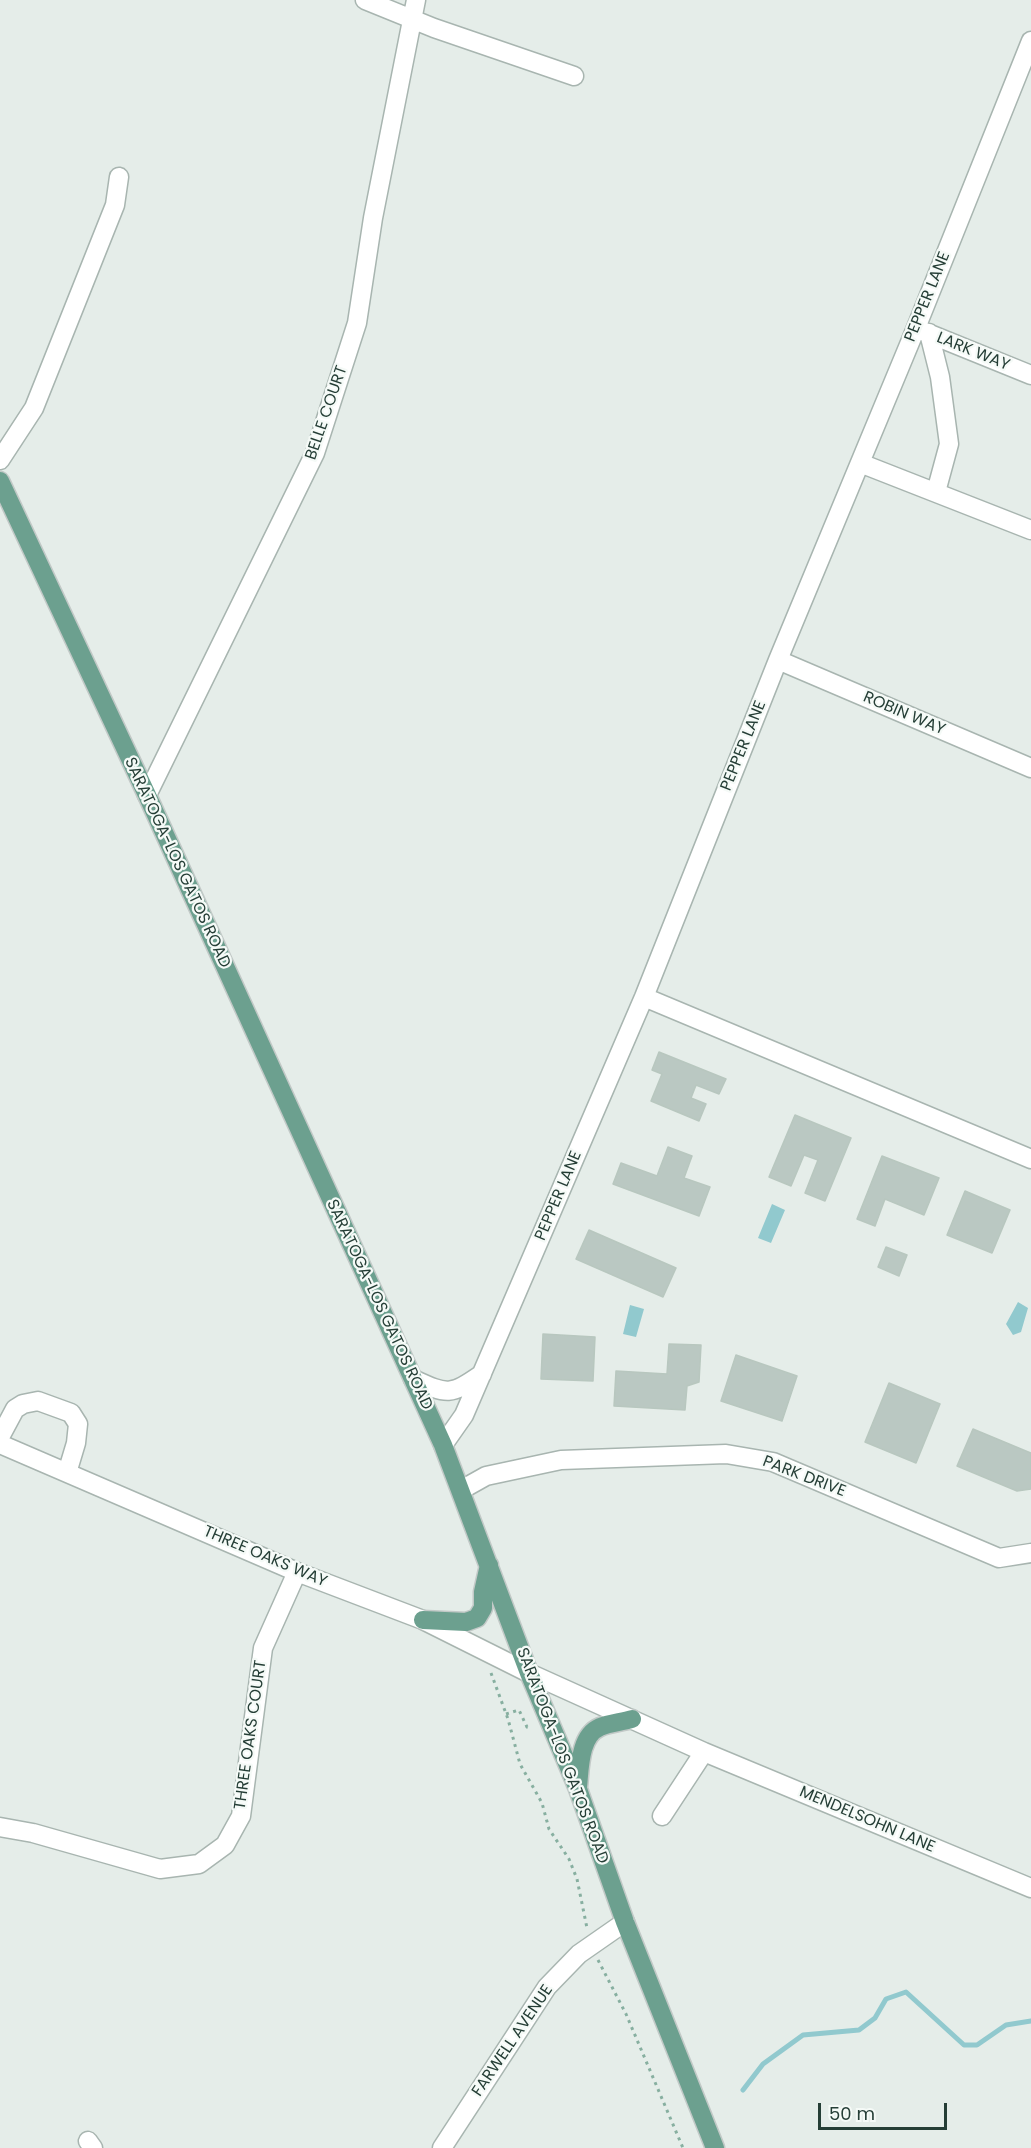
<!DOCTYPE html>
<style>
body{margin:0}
#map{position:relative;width:1031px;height:2148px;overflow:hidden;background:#e5ede9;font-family:Poppins,sans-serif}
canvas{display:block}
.scale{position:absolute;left:818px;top:2103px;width:129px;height:27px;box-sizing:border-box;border:3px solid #253e36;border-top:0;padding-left:8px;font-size:18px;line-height:21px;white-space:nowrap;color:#253e36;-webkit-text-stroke:4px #f5faf7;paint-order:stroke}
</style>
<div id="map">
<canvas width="1031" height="2148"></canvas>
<div class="scale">50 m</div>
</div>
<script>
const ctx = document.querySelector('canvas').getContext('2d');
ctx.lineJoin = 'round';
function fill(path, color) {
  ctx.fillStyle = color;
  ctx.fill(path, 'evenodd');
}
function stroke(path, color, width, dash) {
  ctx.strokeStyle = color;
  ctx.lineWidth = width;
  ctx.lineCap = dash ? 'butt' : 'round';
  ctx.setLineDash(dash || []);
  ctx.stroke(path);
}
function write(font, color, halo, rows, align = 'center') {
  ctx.font = font + ' Poppins,sans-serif';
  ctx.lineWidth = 4.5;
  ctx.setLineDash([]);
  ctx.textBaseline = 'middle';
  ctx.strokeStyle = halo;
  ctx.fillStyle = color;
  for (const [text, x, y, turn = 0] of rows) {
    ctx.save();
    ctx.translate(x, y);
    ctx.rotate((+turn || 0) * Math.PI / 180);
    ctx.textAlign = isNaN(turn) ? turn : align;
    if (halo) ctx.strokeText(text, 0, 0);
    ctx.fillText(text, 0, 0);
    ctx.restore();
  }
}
fill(new Path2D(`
 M 772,1204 L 785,1210 L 771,1243 L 758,1238 Z
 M 1018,1302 L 1028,1308 L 1021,1332 L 1013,1335 L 1006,1324 Z
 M 630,1305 L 644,1309 L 636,1337 L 623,1334 Z`), '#91c9ce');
stroke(new Path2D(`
 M 743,2090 L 763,2064 L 803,2035 L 859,2030 L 875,2018 L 886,1999 L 906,1992 L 964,2045 L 977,2045 L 1006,2025 L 1031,2021`), '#91c9ce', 5);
const building = new Path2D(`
 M 659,1052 L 726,1079 L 719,1094 L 696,1085 L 691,1098 L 706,1104 L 699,1121 L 651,1101 L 662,1074 L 652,1070 Z
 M 795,1115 L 851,1138 L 825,1201 L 805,1193 L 818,1160 L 804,1155 L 791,1186 L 769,1177 Z
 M 668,1147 L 692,1156 L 684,1178 L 710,1187 L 699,1216 L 613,1184 L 621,1163 L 657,1176 Z
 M 882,1156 L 939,1178 L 924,1215 L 885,1199 L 875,1226 L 857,1219 Z
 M 965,1191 L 1010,1210 L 992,1253 L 947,1235 Z
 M 589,1230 L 676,1268 L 663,1297 L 576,1259 Z
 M 886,1247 L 907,1255 L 899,1276 L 878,1267 Z
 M 543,1334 L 595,1337 L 593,1381 L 541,1379 Z
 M 669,1344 L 701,1345 L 699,1382 L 687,1386 L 685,1410 L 614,1406 L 616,1371 L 667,1374 Z
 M 736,1355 L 797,1376 L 782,1421 L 721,1401 Z
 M 889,1383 L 940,1404 L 916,1463 L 865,1442 Z
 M 973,1429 L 1031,1453 L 1031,1489 L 1017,1491 L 957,1466 Z`);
fill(building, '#bac8c2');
stroke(building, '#b8c7bf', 1.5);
const minor = new Path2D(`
 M 365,0 L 434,28 L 574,76
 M 920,330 L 1031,375
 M 929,333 L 940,377 L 949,444 L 936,492
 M 0,460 L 34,408 L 115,205 L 119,177
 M 860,463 L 1031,530
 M 778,660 L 1031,768
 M 147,795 L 315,453 L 357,323 L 373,218 L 416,0
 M 644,997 L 1031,1159
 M 413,1379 C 448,1395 450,1396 482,1374
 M 0,1437 L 15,1409 L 23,1404 L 38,1401 L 71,1413 L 78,1424 L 76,1443 L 67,1473
 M 0,1444 L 297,1572 L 423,1620 L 529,1673 L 704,1752 L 1031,1888
 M 443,1445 L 464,1415 L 644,997 L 778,660 L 916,328 L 1031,41
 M 461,1490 L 486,1476 L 561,1460 L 726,1454 L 773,1462 L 999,1558 L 1031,1553
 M 662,1816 L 704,1752
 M 0,1827 L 33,1833 L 160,1869 L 199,1864 L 225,1845 L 241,1816 L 263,1648 L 297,1572
 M 88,2141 L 93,2148
 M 442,2148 L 547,1987 L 579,1954 L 625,1922`);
const major = new Path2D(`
 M 0,481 L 147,795 L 443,1445 L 529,1673 L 578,1789 L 625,1922 L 715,2148
 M 423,1620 L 466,1622 L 477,1618 L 483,1608 L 483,1592 L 489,1565
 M 578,1787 C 580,1769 579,1736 600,1727 C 609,1723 622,1722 632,1719`);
stroke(minor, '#a8b5b0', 21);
stroke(major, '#c2c9c7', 21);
stroke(new Path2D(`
 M 491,1673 L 508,1719 L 520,1764 L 542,1803 L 549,1829 L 569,1859 L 577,1879 L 587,1928
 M 506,1714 L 519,1710 L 527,1727 L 532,1726
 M 598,1960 L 626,2014 L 683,2148`), '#87afa0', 3, [3, 4.5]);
stroke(minor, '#fff', 18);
stroke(major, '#6ca08f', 18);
write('16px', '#253e36', '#f5faf7', [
 ["PEPPER LANE",928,297,-68],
 ["LARK WAY",973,352,22],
 ["BELLE COURT",327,413,-71],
 ["ROBIN WAY",904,714,23],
 ["PEPPER LANE",744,746,-68],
 ["SARATOGA-LOS GATOS ROAD",177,863,65],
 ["PEPPER LANE",559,1196,-67],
 ["SARATOGA-LOS GATOS ROAD",379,1305,65],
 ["PARK DRIVE",804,1477,21],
 ["THREE OAKS WAY",265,1557,23],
 ["THREE OAKS COURT",251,1735,-82],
 ["SARATOGA-LOS GATOS ROAD",562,1756,69],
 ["MENDELSOHN LANE",867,1820,23],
 ["FARWELL AVENUE",513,2041,-56]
]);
</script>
